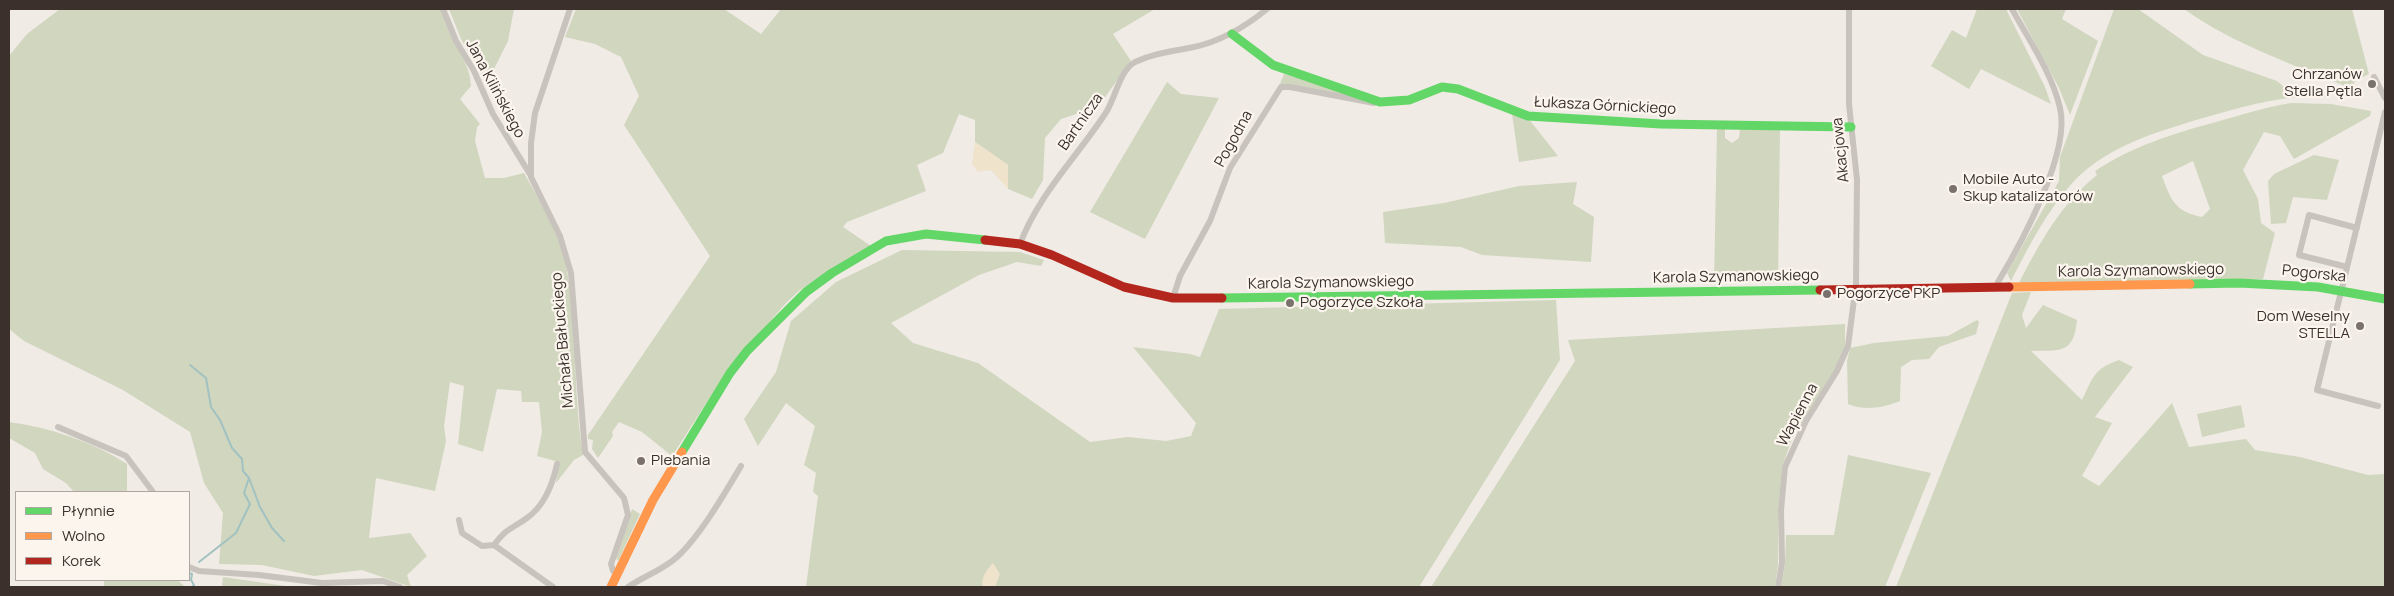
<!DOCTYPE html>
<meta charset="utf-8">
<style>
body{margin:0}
#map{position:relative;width:2394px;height:596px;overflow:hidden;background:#f0ebe5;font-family:Manrope,sans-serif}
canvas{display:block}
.frame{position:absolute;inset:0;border:10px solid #3b302b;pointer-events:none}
.legend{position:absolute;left:15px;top:491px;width:175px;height:90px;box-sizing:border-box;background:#fbf5ee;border:1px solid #aea6a0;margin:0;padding:6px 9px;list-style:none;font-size:15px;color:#3b302b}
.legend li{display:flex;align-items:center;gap:10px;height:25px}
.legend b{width:25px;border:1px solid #aea6a0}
</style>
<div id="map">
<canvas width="2394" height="596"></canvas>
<div class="frame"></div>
<ul class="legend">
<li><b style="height:6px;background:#63d668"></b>Płynnie</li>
<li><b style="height:6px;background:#ff974d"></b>Wolno</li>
<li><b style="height:6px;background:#b3261e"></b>Korek</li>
</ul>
</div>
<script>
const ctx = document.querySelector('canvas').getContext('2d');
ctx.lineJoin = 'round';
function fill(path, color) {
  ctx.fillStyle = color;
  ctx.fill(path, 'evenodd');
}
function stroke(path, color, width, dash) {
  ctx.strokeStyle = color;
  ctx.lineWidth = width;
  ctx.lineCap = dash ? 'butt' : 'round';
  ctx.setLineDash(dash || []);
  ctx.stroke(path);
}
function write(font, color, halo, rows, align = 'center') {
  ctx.font = font + ' Manrope,sans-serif';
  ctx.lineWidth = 4.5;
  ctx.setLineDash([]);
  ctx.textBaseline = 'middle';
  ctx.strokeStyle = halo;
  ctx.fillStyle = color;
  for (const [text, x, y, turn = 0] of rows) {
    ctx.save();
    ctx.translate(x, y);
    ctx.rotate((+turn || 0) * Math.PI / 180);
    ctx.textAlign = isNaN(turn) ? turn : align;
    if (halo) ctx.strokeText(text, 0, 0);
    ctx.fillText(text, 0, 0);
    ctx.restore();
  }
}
fill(new Path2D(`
 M 60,9 L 441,9 C 447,36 470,59 471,86 L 460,99 L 480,124 L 477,127 L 475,141 L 485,178 L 504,178 L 524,173 C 538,199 557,227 564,256 C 579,321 572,389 583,455 L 574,460 L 556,483 L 559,462 L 537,456 L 542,432 L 539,402 L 522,402 L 521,391 L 497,389 L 483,452 L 458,444 L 464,386 L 450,382 L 444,426 L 446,441 L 435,491 L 376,478 L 369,538 L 410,533 L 427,556 L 407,575 L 411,587 L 362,570 L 314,576 L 262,565 L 219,564 L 223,513 L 204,483 L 190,432 L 123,390 L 24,341 L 9,329 L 9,56 L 27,34 Z
 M 449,9 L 514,9 L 508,41 L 487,83 L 461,39 Z
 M 576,9 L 724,9 L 761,34 L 781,9 L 1155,9 L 1113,34 L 1131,61 L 1098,107 L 1061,119 L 1045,138 L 1043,180 L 1032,199 L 1008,189 L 1008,165 L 975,142 L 975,120 L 959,114 L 943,153 L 917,165 L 926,191 L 847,222 L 843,227 L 871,246 L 800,290 L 787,302 L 749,345 L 720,382 L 672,456 L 642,432 L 619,422 L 612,432 L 613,436 L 598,458 L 592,449 L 593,440 L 588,439 L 588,435 L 710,256 L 624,125 L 639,96 L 621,57 L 595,44 L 565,37 Z
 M 1977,9 L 2006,9 L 2045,87 L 2051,104 L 1981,69 L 1969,89 L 1931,66 L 1952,30 L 1966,38 Z
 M 2017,9 L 2066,9 L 2062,19 L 2098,41 L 2070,115 L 2059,88 Z
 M 2114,9 L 2138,9 L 2203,55 L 2277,81 L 2284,87 L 2327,94 L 2330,98 C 2286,93 2245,106 2203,118 C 2157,132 2109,145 2074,181 C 2047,210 2029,246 2011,281 L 2007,273 L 2059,181 L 2060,157 Z
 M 2184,9 L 2352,9 L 2369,74 L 2355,81 L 2352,89 C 2296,65 2234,45 2184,9 Z
 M 1284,74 L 1325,85 L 1371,101 L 1280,84 Z
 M 1167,82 L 1181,94 L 1219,98 L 1145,239 L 1090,212 Z
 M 2291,103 L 2331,104 L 2371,111 L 2370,116 L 2294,159 L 2280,136 L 2264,132 L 2243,170 L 2258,199 L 2261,223 L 2275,233 L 2263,279 L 2019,283 C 2040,242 2061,204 2097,175 L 2095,171 C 2133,146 2172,134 2216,122 C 2241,115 2265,107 2291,103 ZM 2193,161 L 2210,209 L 2202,217 C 2176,212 2171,201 2162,176 Z
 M 1512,114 L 1528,118 L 1558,156 L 1519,162 Z
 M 1780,128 L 1778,282 L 1714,283 L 1717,129 L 1725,129 L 1725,138 L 1732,143 L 1739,138 L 1740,129 Z
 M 2314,155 L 2339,160 L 2327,200 L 2293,197 L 2286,223 L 2271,224 L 2268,181 L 2274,174 Z
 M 1577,182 L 1573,204 L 1594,217 L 1591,262 L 1482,255 L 1461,247 L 1385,243 L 1383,212 L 1444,203 L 1519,186 Z
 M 902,250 L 1020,252 L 1044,260 L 1041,266 L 1017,262 L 979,275 L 891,323 L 913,343 L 978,363 L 1090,442 L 1128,437 L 1166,441 L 1191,436 L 1196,423 L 1133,347 L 1190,354 L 1200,357 L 1219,309 L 1556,300 L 1560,360 L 1419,587 L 806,587 L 818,496 L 813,492 L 816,473 L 804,465 L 815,426 L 786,403 L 758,446 L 744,419 L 776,372 L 791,321 L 836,282 Z
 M 2031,292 L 2022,315 L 2026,328 L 2043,305 L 2077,320 C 2074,355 2059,350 2031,351 L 2082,400 C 2093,378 2093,369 2119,360 L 2133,367 L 2095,417 L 2112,423 L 2082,476 L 2099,486 L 2172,403 L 2189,447 L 2246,439 L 2255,450 L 2300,457 L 2368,475 L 2385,474 L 2385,587 L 1896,587 L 2012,293 Z
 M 1977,320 L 1979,322 L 1976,334 L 1939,347 L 1929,359 L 1912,360 L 1901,367 L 1900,401 C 1883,408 1864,411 1848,404 L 1847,361 L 1850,348 L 1874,343 L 1948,336 Z
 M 1845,324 L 1845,346 L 1837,367 L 1793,436 L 1782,467 L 1778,512 L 1778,565 L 1775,587 L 1431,587 L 1575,361 L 1568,340 Z
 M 2241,405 L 2245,427 L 2202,437 L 2197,414 Z
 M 9,422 C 51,428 91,441 127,464 L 127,492 L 74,492 L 66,483 L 43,469 L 35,453 L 9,438 Z
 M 1848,455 L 1931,473 L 1885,587 L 1781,587 L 1785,564 L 1786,535 L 1834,535 Z
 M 632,509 L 640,514 L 618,561 L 616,558 Z
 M 223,577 L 293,587 L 222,587 Z
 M 104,580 L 178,580 L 184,586 L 197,587 L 104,587 Z`), '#d1d6bf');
fill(new Path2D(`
 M 975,142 L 1008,165 L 1008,189 L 991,170 L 978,172 L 972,164 Z
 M 993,563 L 1000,574 L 995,587 L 983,587 C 980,579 987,569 993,563 Z`), '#efe3cc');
stroke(new Path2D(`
 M 190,365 L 206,378 L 211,407 L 220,420 L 232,448 L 242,459 L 243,471 L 249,478 L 260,507 L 272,528 L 284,541
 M 199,562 L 236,533 L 250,504 L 244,493 L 249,478
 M 189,573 L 192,574 L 191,580 L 194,585 L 192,587`), '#a1c2c1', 2);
stroke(new Path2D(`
 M 443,9 L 456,41 L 474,71 L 493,114 L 531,176
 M 570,9 L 535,113 L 531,143 L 531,177 L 560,236 L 571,273 L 585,452 L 624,498 L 628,515 L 611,564 L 613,571 L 617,573
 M 2374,77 L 2385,98
 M 1020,244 C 1039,194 1076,158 1105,114 C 1115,100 1119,71 1135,62 C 1154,53 1174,51 1194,47 C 1222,41 1245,27 1267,9
 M 2347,267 L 2299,255 L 2309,215 L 2357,228
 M 1998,287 L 1998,282 C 2021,244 2071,152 2060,108 C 2052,73 2029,40 2012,9
 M 1173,298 L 1180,276 L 1210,221 L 1230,168 L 1281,87 L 1290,87 L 1374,103
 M 2378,406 L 2317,390 L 2385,112
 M 58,427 L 126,456 L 153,492
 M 459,520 L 462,533 L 482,546 L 494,545
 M 189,567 L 199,571 L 259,575 L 322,583 L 383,581 L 400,587
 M 553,587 L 494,545 C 506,528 512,529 527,518 C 544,506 553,483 557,464
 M 628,587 C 644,576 663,570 677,557 C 700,536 725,493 741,466
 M 1778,587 L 1782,563 L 1781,510 L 1785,467 L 1806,421 L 1837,371 L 1848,346 L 1856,284 L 1857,180 L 1849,104 L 1849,9`), '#c9c3be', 6);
stroke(new Path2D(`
 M 1232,34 L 1273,65 L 1380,102 L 1409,100 L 1442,87 L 1458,89 L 1528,116 L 1661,124 L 1851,127
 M 2190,284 L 2239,283 L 2318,287 L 2385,299
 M 1222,298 L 1820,290
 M 682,452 L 730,373 L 747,351 L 806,292 L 832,273 L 886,241 L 926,234 L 985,240`), '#63d668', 9);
stroke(new Path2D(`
 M 2009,287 L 2190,284
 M 611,587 L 653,500 L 682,452`), '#ff974d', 9);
stroke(new Path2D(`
 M 985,240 L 1020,244 L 1052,255 L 1124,287 L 1173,298 L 1222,298
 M 1820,290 L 2009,287`), '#b3261e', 9);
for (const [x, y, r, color] of [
 [2372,84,5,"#7a716c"],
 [1953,189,5,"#7a716c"],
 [1827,294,5,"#7a716c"],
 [1290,303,5,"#7a716c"],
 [2360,326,5,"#7a716c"],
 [641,461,5,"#7a716c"]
]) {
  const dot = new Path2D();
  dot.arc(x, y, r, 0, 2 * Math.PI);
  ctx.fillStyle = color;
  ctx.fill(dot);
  stroke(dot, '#fbf5ee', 2);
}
write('15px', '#3b302b', '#fbf5ee', [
 ["Chrzanów",2362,75,"right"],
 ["Stella Pętla",2362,92,"right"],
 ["Mobile Auto -",1963,180],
 ["Skup katalizatorów",1963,197],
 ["Pogorzyce PKP",1837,294],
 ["Pogorzyce Szkoła",1300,303],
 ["Dom Weselny",2350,317,"right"],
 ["STELLA",2350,334,"right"],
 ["Plebania",651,461]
], 'left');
write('15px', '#3b302b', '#fbf5ee', [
 ["Jana Kilińskiego",495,89,62],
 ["Łukasza Górnickiego",1605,106,3],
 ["Bartnicza",1081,122,-55],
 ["Pogodna",1234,139,-61],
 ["Akacjowa",1841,150,-96],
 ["Karola Szymanowskiego",2141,271,-1],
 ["Pogorska",2314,274,6],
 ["Karola Szymanowskiego",1736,277,-1],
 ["Karola Szymanowskiego",1331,283,-1],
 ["Michała Bałuckiego",563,340,-95],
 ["Wapienna",1798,415,-62]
]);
</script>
